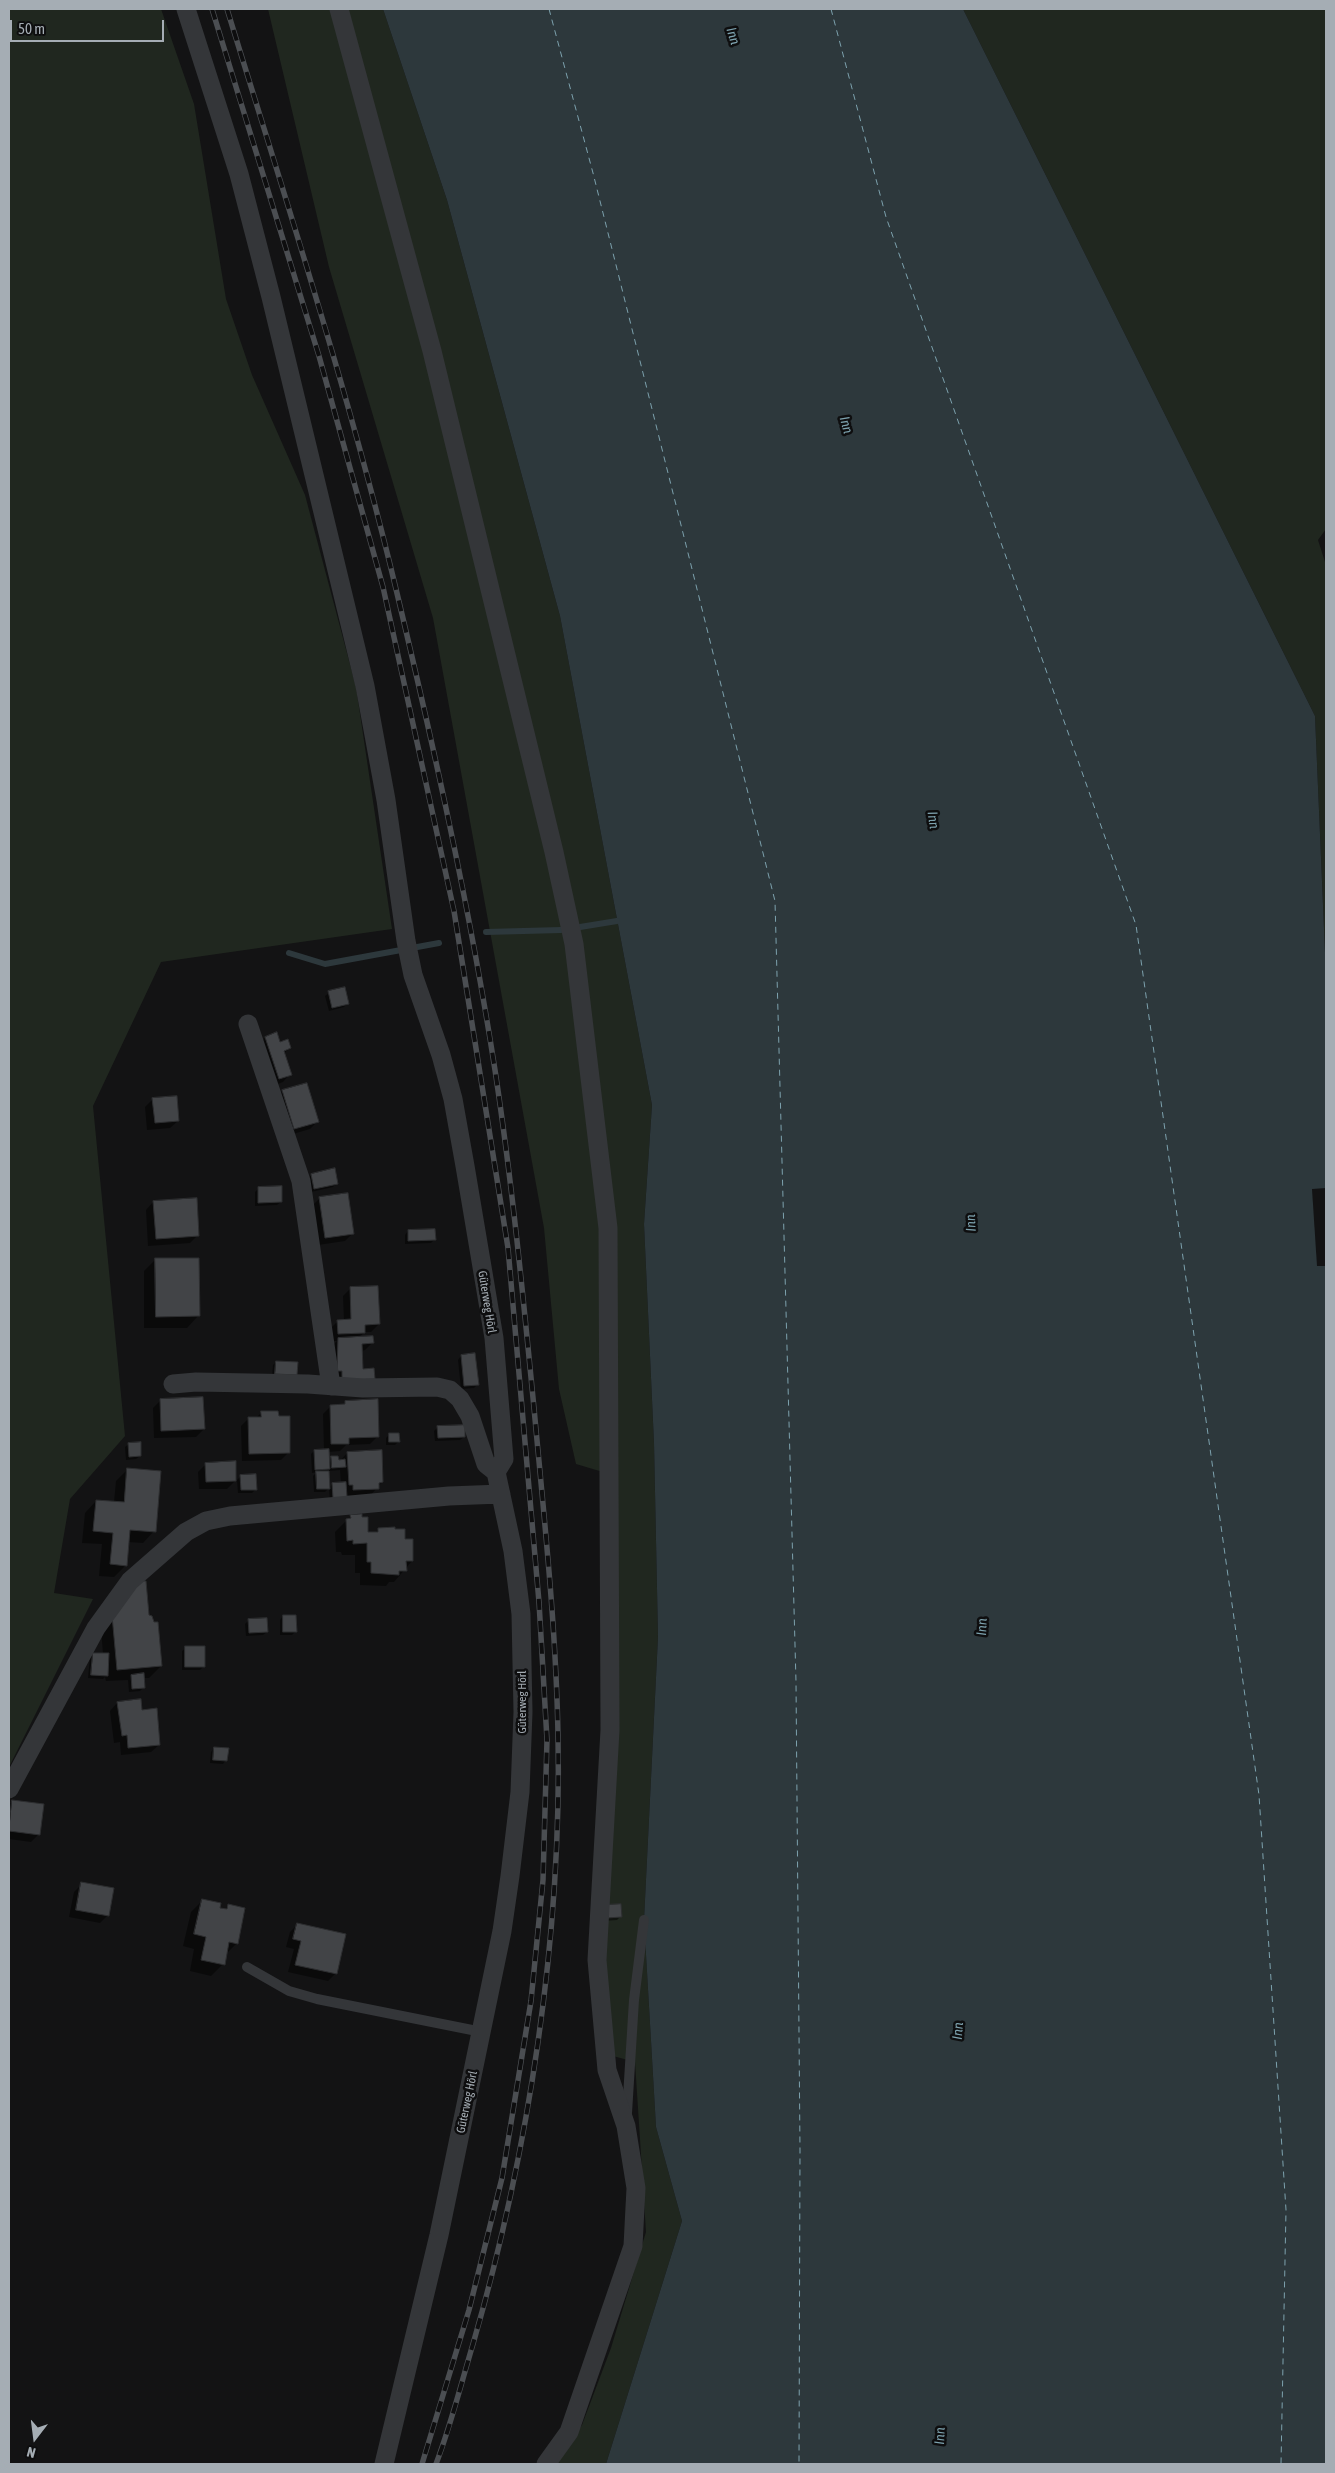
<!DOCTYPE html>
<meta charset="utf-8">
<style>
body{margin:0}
#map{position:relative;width:1335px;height:2473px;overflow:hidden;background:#131314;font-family:"Asap Condensed",sans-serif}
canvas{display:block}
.frame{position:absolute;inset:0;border:10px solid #a5adb4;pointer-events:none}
.north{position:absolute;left:10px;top:2413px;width:50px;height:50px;-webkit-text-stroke:4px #0e0e0f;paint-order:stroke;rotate:195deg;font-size:14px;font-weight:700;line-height:20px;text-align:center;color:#a5adb4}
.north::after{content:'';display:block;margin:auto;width:18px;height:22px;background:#a5adb4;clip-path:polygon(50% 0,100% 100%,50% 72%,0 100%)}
.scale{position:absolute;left:10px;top:20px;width:154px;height:22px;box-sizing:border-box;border:2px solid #a5adb4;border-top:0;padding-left:6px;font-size:15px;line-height:18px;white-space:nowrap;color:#a5adb4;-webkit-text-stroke:4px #0e0e0f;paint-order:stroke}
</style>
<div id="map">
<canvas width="1335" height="2473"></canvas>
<div class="frame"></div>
<div class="north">N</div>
<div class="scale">50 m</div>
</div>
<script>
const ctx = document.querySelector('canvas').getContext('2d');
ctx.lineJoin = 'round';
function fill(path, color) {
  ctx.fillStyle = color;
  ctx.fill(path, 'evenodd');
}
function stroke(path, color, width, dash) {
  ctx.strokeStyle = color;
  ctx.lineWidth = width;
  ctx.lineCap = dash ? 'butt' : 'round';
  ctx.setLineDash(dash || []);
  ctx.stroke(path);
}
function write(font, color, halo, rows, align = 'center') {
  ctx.font = font + ' "Asap Condensed",sans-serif';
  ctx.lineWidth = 5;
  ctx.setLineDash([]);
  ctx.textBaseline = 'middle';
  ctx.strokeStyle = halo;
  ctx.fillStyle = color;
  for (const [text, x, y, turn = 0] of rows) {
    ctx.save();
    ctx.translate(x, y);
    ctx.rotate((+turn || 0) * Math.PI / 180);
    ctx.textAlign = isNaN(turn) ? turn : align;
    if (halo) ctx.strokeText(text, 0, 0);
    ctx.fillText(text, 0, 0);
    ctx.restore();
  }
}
fill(new Path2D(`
 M 9,9 L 161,9 L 194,104 L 226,299 L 252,375 L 305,495 L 356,687 L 392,929 L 161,962 L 93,1106 L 125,1436 L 70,1499 L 54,1593 L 93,1599 L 9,1767 Z
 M 268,9 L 383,9 L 447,200 L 560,616 L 652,1105 L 644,1224 L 654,1443 L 658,1637 L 644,1920 L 656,2127 L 682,2221 L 606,2464 L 555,2464 L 582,2425 L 611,2348 L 646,2232 L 635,2062 L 613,2056 L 604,1972 L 613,1475 L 576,1464 L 559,1389 L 544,1228 L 433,618 L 329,267 Z
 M 963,9 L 1326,9 L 1326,529 L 1318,540 L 1326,565 L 1326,976 L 1315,716 Z`), '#20271f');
fill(new Path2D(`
 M 383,9 L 963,9 L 1315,716 L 1326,976 L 1326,2464 L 606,2464 L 682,2221 L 656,2127 L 644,1920 L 658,1637 L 654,1443 L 644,1224 L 652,1105 L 560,616 L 447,200 Z`), '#2d383c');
fill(new Path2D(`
 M 1326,1188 L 1326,1266 L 1317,1266 L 1312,1189 Z`), '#131314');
fill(new Path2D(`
 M 329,993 L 348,1003 L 344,1007 L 329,1011 L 325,996 Z
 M 265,1038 L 290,1048 L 283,1054 L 290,1074 L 283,1082 L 272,1086 L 258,1046 Z
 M 283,1091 L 318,1121 L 310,1129 L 286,1136 L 275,1099 Z
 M 153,1099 L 178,1121 L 170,1128 L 147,1130 L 145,1107 Z
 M 312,1175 L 337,1183 L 333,1187 L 311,1192 L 308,1178 Z
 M 258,1189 L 281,1202 L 277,1205 L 255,1206 L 255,1192 Z
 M 320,1198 L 353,1233 L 345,1241 L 318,1245 L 312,1206 Z
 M 153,1202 L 198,1235 L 190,1243 L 148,1246 L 146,1210 Z
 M 408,1231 L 435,1239 L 431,1243 L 405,1244 L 405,1235 Z
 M 156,1259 L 198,1316 L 187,1328 L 144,1328 L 144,1271 Z
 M 351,1288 L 379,1324 L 371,1332 L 365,1332 L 358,1338 L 372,1343 L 365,1350 L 361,1351 L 335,1387 L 331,1347 L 337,1341 L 331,1341 L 330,1329 L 338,1321 L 344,1321 L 343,1296 Z
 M 461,1356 L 478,1384 L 474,1388 L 461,1389 L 458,1360 Z
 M 276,1362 L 297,1363 L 272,1377 L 273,1365 Z
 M 161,1400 L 204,1429 L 196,1437 L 154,1438 L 153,1408 Z
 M 346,1402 L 378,1436 L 370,1444 L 346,1445 L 340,1451 L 328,1452 L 328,1460 L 331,1457 L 340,1461 L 347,1453 L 382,1482 L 370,1496 L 330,1501 L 329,1488 L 325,1492 L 314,1492 L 313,1476 L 317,1472 L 312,1473 L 311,1454 L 314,1451 L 324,1450 L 323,1414 L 331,1406 L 342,1406 ZM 340,1470 L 341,1484 L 332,1484 L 329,1488 L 328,1471 Z
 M 262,1412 L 289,1452 L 281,1460 L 242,1461 L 241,1426 L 249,1418 L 256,1418 Z
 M 438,1427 L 464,1437 L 460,1440 L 435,1441 L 434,1431 Z
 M 389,1435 L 399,1441 L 395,1445 L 386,1445 L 386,1438 Z
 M 129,1444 L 140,1456 L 136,1459 L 126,1460 L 125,1447 Z
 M 206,1464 L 235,1481 L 227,1489 L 199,1489 L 198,1472 Z
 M 128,1469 L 154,1531 L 143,1543 L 128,1542 L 126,1565 L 114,1577 L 99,1576 L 102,1544 L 82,1543 L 85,1513 L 96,1501 L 114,1502 L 116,1481 Z
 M 241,1476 L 255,1490 L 252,1493 L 238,1493 L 237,1480 Z
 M 351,1516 L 367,1533 L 375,1533 L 379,1529 L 404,1540 L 412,1561 L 394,1582 L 389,1582 L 386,1586 L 360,1585 L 360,1573 L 355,1573 L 355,1555 L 342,1555 L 341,1552 L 336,1552 L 335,1532 Z
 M 128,1595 L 148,1616 L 161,1666 L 149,1678 L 143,1678 L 144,1687 L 140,1691 L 129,1692 L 128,1680 L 106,1681 L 105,1677 L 103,1679 L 88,1678 L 90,1657 L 93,1654 L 103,1654 L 101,1628 Z
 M 283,1616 L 296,1631 L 292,1635 L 280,1635 L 280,1620 Z
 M 249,1620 L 267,1632 L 263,1635 L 246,1636 L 245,1624 Z
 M 186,1648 L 204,1666 L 200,1670 L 182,1670 L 182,1651 Z
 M 117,1703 L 141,1711 L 159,1745 L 151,1752 L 121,1755 L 120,1742 L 114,1743 L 110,1711 Z
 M 214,1748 L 226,1760 L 223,1764 L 210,1763 L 211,1752 Z
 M 12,1801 L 39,1834 L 31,1842 L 9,1839 L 9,1805 Z
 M 82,1884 L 108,1915 L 100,1923 L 69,1917 L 74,1892 Z
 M 203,1900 L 219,1909 L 224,1910 L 228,1906 L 237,1943 L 226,1954 L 223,1964 L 211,1976 L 190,1971 L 194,1949 L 183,1946 L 191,1912 Z
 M 620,1906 L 620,1917 L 617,1920 L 603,1921 Z
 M 297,1925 L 335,1974 L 328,1981 L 288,1972 L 294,1949 L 286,1947 L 290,1932 Z`), '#0007');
stroke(new Path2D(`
 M 580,927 L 617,921
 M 486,932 L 561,930
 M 289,953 L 325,964 L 439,943`), '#2d383c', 6);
stroke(new Path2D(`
 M 549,9 L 593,173 L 775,901 L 796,1682 L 800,2151 L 799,2464
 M 831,9 L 886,217 L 1136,925 L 1259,1795 L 1286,2210 L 1281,2464`), '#7da2ae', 1, [6, 5]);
const building = new Path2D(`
 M 345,987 L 349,1004 L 332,1008 L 328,991 Z
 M 277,1032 L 280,1042 L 288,1039 L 291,1048 L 284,1051 L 292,1075 L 279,1079 L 265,1037 Z
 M 307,1083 L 319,1122 L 294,1129 L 282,1090 Z
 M 177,1096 L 179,1121 L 155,1123 L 152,1098 Z
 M 335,1168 L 338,1184 L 314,1189 L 311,1174 Z
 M 282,1186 L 282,1202 L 258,1203 L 258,1187 Z
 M 348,1193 L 354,1234 L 325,1238 L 319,1197 Z
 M 197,1198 L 199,1236 L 156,1239 L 153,1201 Z
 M 435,1229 L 436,1240 L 408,1241 L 408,1230 Z
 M 155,1258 L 199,1258 L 200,1316 L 156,1317 Z
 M 378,1286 L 380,1324 L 365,1325 L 365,1333 L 338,1334 L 337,1320 L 351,1319 L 350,1287 Z
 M 373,1336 L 374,1343 L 362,1344 L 363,1369 L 374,1368 L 375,1379 L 342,1380 L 342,1371 L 337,1371 L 338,1338 Z
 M 475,1353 L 479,1385 L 464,1386 L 461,1355 Z
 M 276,1361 L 298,1362 L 297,1375 L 275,1374 Z
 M 203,1397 L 205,1429 L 161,1431 L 160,1399 Z
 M 378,1399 L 379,1437 L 349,1438 L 349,1444 L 331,1444 L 330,1405 L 345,1404 L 345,1401 Z
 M 261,1411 L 278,1411 L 279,1416 L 290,1416 L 290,1453 L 249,1454 L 248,1417 L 261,1417 Z
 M 465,1425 L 465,1437 L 438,1438 L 437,1426 Z
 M 389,1433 L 399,1433 L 400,1442 L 389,1442 Z
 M 141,1442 L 141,1456 L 129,1457 L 128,1443 Z
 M 329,1449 L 330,1469 L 315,1470 L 314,1450 Z
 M 382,1450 L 383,1482 L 379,1483 L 379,1489 L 353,1490 L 353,1485 L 349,1485 L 347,1452 Z
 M 331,1456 L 338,1456 L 339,1460 L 345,1459 L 346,1467 L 332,1468 Z
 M 236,1461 L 236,1481 L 206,1482 L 205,1463 Z
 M 127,1468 L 161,1471 L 156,1532 L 130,1530 L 127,1566 L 110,1564 L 113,1533 L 93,1531 L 96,1500 L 124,1502 Z
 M 316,1471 L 329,1471 L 330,1489 L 317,1489 Z
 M 256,1474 L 257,1490 L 241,1490 L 240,1475 Z
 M 346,1482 L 347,1497 L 333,1498 L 332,1483 Z
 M 362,1514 L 362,1517 L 368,1517 L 368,1532 L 378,1532 L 378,1528 L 395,1527 L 395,1529 L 405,1529 L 405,1539 L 413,1539 L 413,1561 L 406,1561 L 407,1571 L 399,1571 L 399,1575 L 371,1573 L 371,1562 L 367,1562 L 367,1543 L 353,1544 L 353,1540 L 347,1541 L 346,1519 L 351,1518 L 350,1515 Z
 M 140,1581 L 146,1581 L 149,1615 L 152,1616 L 154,1622 L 158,1622 L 162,1666 L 117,1670 L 112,1615 Z
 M 283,1615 L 296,1615 L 297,1632 L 283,1632 Z
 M 267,1618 L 268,1632 L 249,1633 L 248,1619 Z
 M 185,1646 L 205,1646 L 205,1667 L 185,1667 Z
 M 93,1653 L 109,1653 L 108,1676 L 91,1675 Z
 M 144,1673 L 145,1688 L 132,1689 L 131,1675 Z
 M 141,1699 L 142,1710 L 157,1708 L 160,1745 L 128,1748 L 127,1735 L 122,1736 L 117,1702 Z
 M 214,1747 L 229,1748 L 227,1761 L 213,1760 Z
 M 12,1800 L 44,1804 L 40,1835 L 9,1831 Z
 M 81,1882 L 114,1888 L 109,1916 L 76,1910 Z
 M 202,1899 L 221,1903 L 220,1908 L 227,1909 L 228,1904 L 245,1908 L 238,1944 L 229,1942 L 225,1965 L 201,1960 L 206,1937 L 194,1934 Z
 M 621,1904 L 622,1917 L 606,1918 L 605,1905 Z
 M 297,1923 L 346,1934 L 337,1974 L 295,1965 L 301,1941 L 293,1939 Z`);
fill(building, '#424447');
stroke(building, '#2d2e30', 1);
stroke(new Path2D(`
 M 247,1967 L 289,1991 L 317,1999 L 482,2032
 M 627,2113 L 634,2000 L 644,1920`), '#343639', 10);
stroke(new Path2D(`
 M 186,9 L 239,174 L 271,297 L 365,686 L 386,800 L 406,941 L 413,975 L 441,1055 L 453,1099 L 465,1166 L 494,1338 L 504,1459 L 496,1472 L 513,1551 L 521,1614 L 523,1712 L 520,1792 L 510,1876 L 502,1931 L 439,2235 L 384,2464
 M 339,9 L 432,351 L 554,852 L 574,944 L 608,1228 L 610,1730 L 597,1960 L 607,2070 L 626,2126 L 636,2188 L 633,2246 L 569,2432 L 546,2464
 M 248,1024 L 301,1181 L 331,1386
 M 173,1384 L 196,1382 L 308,1384 L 363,1388 L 437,1387 L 450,1390 L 460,1399 L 470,1416 L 486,1464 L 496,1472
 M 9,1789 L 96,1628 L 130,1581 L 186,1532 L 206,1521 L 230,1516 L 449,1496 L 501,1494`), '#343639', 19);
const rail = new Path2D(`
 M 212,9 L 319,356 L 383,587 L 454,911 L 508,1248 L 539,1602 L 547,1740 L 543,1880 L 531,2001 L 502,2178 L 469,2310 L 422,2464
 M 227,9 C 286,201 349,393 396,589 C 434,748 470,909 495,1070 C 512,1182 523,1295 534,1408 C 544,1517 556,1625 558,1735 C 562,1935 529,2151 473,2344 C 461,2384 451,2425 436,2464`);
stroke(rail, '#4b4e52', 5.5);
stroke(rail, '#0e0e0f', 4, [11]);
write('12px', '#a5adb4', '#0e0e0f', [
 ["Güterweg Hörl",487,1302,81],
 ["Güterweg Hörl",522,1702,-90],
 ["Güterweg Hörl",467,2102,-78]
]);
write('italic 14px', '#7da2ae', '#0e0e0f', [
 ["Inn",733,36,73],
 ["Inn",846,425,75],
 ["Inn",933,820,82],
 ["Inn",971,1223,-92],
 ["Inn",982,1627,-88],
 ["Inn",958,2031,-85],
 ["Inn",940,2436,-88]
]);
</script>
